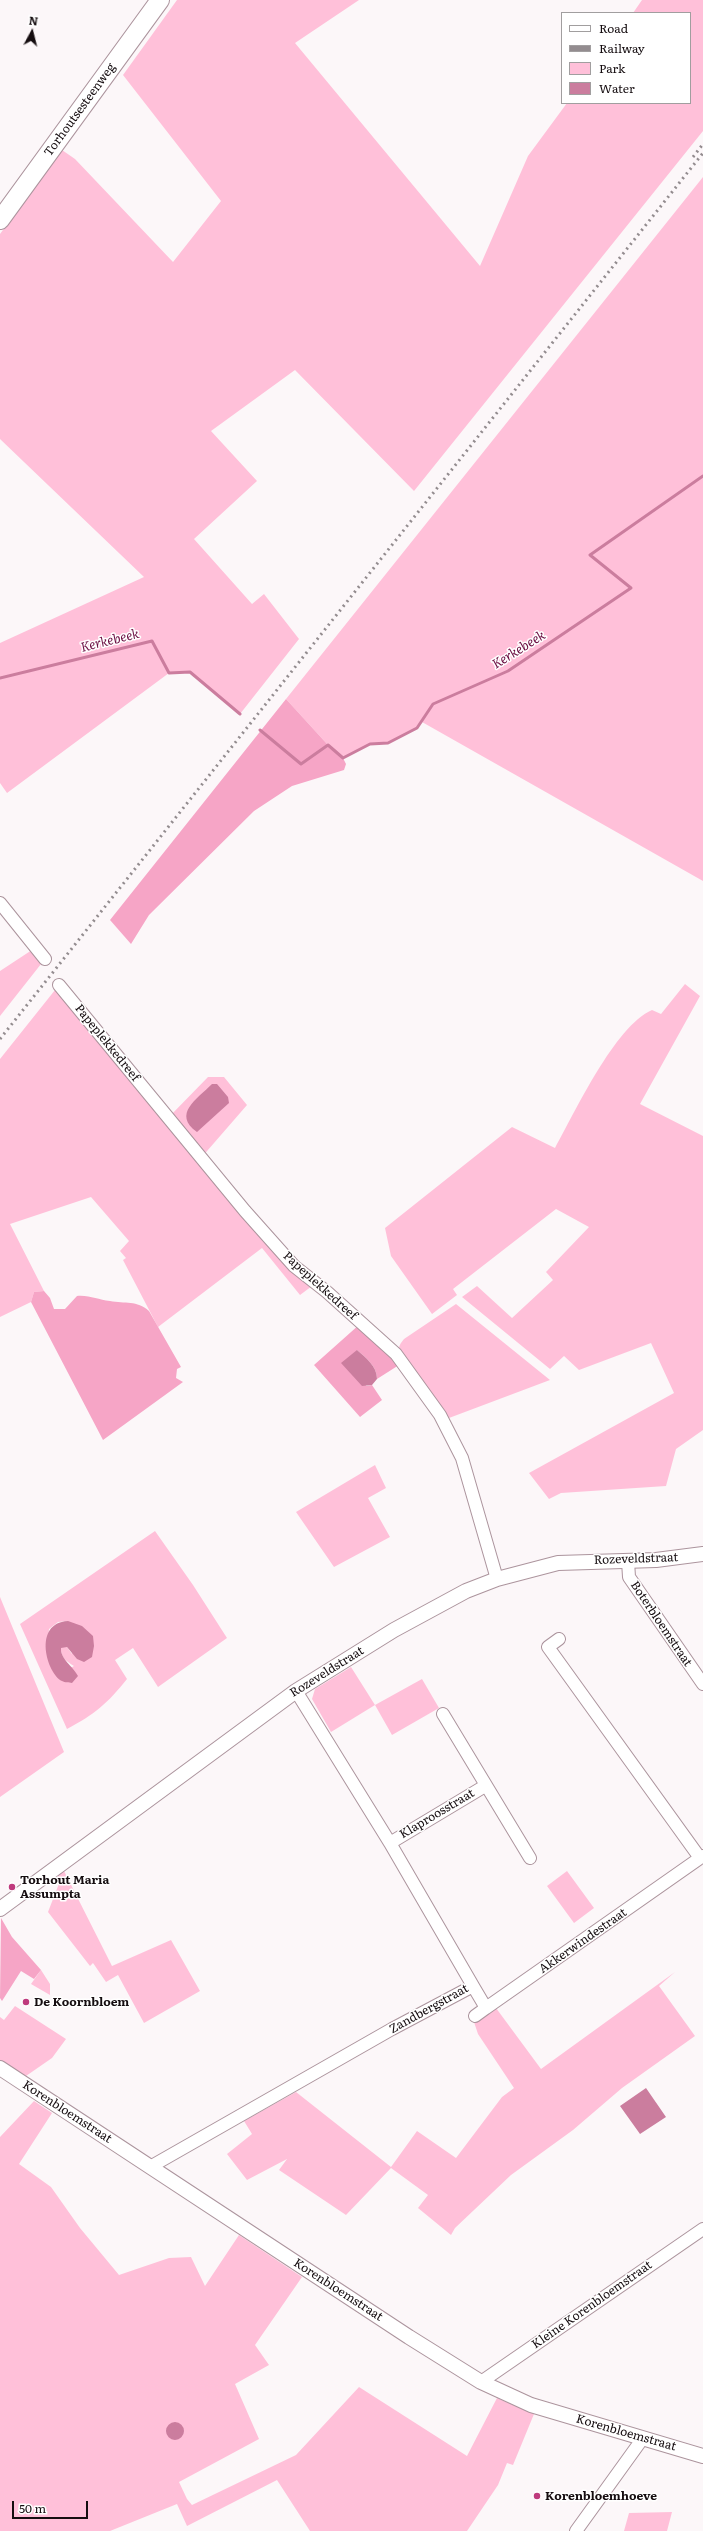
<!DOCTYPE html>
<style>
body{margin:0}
#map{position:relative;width:703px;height:2531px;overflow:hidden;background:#fcf7f9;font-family:Literata,serif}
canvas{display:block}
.legend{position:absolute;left:561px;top:12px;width:130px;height:92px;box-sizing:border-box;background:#fff;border:1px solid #a19e9f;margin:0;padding:5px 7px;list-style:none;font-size:12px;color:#150d10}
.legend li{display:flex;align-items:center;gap:8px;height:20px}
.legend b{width:20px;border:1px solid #a19e9f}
.north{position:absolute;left:12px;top:12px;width:40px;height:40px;-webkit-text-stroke:3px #fff;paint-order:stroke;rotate:7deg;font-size:11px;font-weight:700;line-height:16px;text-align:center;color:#150d10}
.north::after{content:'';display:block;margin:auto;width:14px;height:18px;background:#150d10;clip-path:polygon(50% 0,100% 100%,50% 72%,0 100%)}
.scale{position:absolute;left:12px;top:2501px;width:76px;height:18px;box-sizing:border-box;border:2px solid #150d10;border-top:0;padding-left:5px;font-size:12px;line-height:14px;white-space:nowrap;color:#150d10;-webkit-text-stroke:3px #fff;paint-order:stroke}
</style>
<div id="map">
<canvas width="703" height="2531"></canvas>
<ul class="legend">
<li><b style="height:5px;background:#fff"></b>Road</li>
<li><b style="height:5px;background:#938c8f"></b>Railway</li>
<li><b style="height:11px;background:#ffc0d9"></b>Park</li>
<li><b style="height:11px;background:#cb7d9e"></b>Water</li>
</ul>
<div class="north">N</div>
<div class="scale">50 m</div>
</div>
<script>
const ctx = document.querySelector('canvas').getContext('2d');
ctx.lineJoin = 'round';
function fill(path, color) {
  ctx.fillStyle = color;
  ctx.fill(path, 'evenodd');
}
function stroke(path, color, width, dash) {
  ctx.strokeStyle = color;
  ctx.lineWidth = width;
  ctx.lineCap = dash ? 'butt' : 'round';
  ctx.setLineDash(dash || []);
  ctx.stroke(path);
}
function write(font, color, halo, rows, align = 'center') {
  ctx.font = font + ' Literata,serif';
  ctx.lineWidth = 3;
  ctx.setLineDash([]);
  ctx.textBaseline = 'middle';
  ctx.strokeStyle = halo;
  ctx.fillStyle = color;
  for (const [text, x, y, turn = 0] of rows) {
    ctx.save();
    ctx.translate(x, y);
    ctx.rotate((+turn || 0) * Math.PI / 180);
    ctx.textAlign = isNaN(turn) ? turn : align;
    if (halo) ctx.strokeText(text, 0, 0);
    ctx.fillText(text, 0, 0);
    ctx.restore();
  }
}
fill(new Path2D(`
 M 177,0 L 359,0 L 295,43 L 480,266 L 528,156 L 567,103 L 690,103 L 690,13 L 633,13 L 642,0 L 703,0 L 703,131 L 414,491 L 295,370 L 211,431 L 257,481 L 194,539 L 252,604 L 264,594 L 299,639 L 240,714 L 190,672 L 169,673 L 7,793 L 0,783 L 0,643 L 144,577 L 0,439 L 0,234 L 62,150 L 75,159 L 173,262 L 221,201 L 123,75 Z
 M 703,177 L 703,881 L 422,722 L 417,728 L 388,743 L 370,744 L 343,758 L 328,745 L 286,699 Z
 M 35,948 L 45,959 L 0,1016 L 0,971 Z
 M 685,984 L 700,996 L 640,1104 L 703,1136 L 703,1430 L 676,1449 L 666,1486 L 561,1493 L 549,1499 L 529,1473 L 674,1393 L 651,1343 L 579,1370 L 564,1356 L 550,1369 L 462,1297 L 477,1286 L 512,1318 L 553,1280 L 546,1272 L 589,1227 L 556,1209 L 453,1289 L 457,1295 L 432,1314 L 391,1256 L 385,1228 L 512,1127 L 555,1148 C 575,1112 615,1026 652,1010 L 661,1014 Z
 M 59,985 L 168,1118 L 208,1077 L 224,1077 L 247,1105 L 201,1158 L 316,1283 L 300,1295 L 262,1248 L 158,1327 L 123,1260 L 126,1258 L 120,1251 L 129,1241 L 91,1197 L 10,1224 L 44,1291 L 34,1292 L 31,1302 L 0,1317 L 0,1059 Z
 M 456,1304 L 550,1380 L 449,1418 C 436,1401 407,1371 400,1353 C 397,1347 401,1343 404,1339 Z
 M 375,1465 L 386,1488 L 368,1498 L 390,1537 L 334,1567 L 296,1512 Z
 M 155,1531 L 193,1585 L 227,1638 L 158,1687 L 133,1648 L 115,1660 L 127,1679 C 107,1704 95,1714 67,1729 L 20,1624 ZM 68,1621 L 72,1654 L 67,1647 L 61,1647 C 60,1657 66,1661 74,1666 L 57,1676 L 47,1653 L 49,1629 L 58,1622 Z
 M 0,1597 L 64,1752 L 0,1797 Z
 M 351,1667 L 375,1705 L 331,1732 L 312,1699 L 315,1689 Z
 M 422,1679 L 439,1708 L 392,1735 L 375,1705 Z
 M 63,1869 L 112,1966 L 171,1940 L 200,1991 L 144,2023 L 118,1975 L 106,1982 L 93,1963 L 90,1966 L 48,1912 L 60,1881 L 56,1875 Z
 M 567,1871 L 594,1908 L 574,1923 L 547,1886 Z
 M 41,1970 L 50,1984 L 50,1995 L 31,1984 Z
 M 675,1972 L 659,1986 L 695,2036 L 622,2088 L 573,2130 L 511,2175 L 455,2228 L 451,2235 L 418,2208 L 428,2195 L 391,2168 L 346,2215 L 279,2170 L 287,2159 L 247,2180 L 227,2154 L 252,2134 L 244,2121 L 296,2092 L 391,2167 L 417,2131 L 456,2158 L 502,2097 L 514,2088 L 478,2034 L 474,2022 L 496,2008 L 541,2069 Z
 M 15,2006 L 66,2039 L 52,2058 L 26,2076 L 0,2060 L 0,2017 L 4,2020 Z
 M 34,2101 L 52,2113 L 19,2164 L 51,2187 L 80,2228 L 119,2275 L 169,2258 L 191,2257 L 205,2286 L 239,2235 L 302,2277 L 255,2345 L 269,2365 L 235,2384 L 259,2439 L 179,2482 L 187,2499 L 192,2505 L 296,2455 L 359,2387 L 467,2456 L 497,2398 L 534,2414 L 513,2465 L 507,2463 L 498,2485 L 467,2531 L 310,2531 L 277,2480 L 187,2526 L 177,2504 L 110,2531 L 0,2531 L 0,2137 Z
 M 672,2512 L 667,2531 L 624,2531 L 629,2513 Z`), '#ffc0d9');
fill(new Path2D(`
 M 286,699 L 328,745 L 343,758 L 346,764 L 344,770 L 292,786 L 254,811 L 149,915 L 131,944 L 110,920 Z
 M 44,1291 L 50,1298 L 54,1309 L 65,1309 L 77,1296 C 90,1295 98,1300 110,1301 C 125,1304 137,1300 149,1311 L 181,1367 L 177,1369 L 176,1378 L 183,1382 L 103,1440 L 31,1302 L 34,1292 Z
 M 360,1324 L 399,1365 L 377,1379 C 377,1366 366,1358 357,1350 L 366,1386 L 372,1385 L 382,1400 L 360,1417 L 314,1365 Z
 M 1,1918 L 12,1937 L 41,1970 L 34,1979 L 21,1971 L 2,2001 L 0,1998 Z`), '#f6a5c6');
fill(new Path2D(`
 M 212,1084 L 217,1084 L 228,1097 L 229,1103 L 197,1132 C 172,1114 197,1099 212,1084 Z
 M 357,1350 C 366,1358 377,1366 377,1379 L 372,1385 L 362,1386 L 341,1363 Z
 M 68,1621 L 82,1626 L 93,1636 L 94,1646 L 92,1657 L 84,1662 L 77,1659 L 67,1647 L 61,1648 C 60,1659 73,1666 78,1676 L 72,1683 C 69,1682 65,1683 62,1681 C 47,1674 32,1623 68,1621 Z
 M 646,2088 L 666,2117 L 640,2134 L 620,2106 Z
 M166 2431a9 9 0 1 1 18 0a9 9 0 1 1-18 0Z`), '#cb7d9e');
stroke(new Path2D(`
 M 0,678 L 152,641 L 169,673 L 190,672 L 240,714
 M 260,730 L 301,764 L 328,745 L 343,758 L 370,744 L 388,743 L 417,728 L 433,704 L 508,671 L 631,588 L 590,555 L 703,476`), '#cb7d9e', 3);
const minor = new Path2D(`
 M 0,903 L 45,959
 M 59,985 L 245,1211 L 294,1266 L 327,1292 L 396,1354 L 440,1415 L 462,1458 L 497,1579
 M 628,1561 L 629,1577 L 703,1684
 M 559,1639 L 548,1647 L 700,1858
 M 443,1714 L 530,1858
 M 390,1843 L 485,1786
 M 473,1986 L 486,2008 L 703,1856
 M 475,2016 L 486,2008
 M 150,2167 L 392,2029 L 473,1986 L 390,1843 L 296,1691
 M 481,2382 L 703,2229
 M 576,2531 L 643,2438`);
const tertiary = new Path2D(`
 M 0,1909 L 296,1691 L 394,1630 L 466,1591 L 497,1579 L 558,1563 L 656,1560 L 703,1554
 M 0,2068 L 409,2337 L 481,2382 L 531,2405 L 703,2456`);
const primary = new Path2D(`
 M 0,220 L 160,0`);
stroke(minor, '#ac949d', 14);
stroke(tertiary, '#ac949d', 16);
stroke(primary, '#ac949d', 20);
stroke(minor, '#fff', 12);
stroke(tertiary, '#fff', 14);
stroke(primary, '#fff', 18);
stroke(new Path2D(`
 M 693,157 L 703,144
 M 0,1039 L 703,153`), '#938c8f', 3, [2, 4]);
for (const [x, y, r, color] of [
 [12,1887,4,"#bf3a7d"],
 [26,2002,4,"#bf3a7d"],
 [537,2496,4,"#bf3a7d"]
]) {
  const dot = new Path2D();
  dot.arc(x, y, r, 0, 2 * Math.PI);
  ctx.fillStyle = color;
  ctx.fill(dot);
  stroke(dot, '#fff', 1.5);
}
write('12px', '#150d10', '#fff', [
 ["Torhoutsesteenweg",80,110,-54],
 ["Papeplekkedreef",107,1043,51],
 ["Papeplekkedreef",320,1286,42],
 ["Rozeveldstraat",636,1559,-2],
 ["Boterbloemstraat",661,1624,56],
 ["Rozeveldstraat",327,1672,-32],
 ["Klaproosstraat",437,1814,-31],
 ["Akkerwindestraat",583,1941,-35],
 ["Zandbergstraat",429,2009,-29],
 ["Korenbloemstraat",67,2112,33],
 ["Korenbloemstraat",338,2290,33],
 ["Kleine Korenbloemstraat",592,2305,-35],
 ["Korenbloemstraat",626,2433,16]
]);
write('bold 12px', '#150d10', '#fff', [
 ["Torhout Maria",20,1880],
 ["Assumpta",20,1894],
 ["De Koornbloem",34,2002],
 ["Korenbloemhoeve",545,2496]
], 'left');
write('italic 13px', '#6a0b40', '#fff', [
 ["Kerkebeek",110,641,-14],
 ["Kerkebeek",519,650,-32]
]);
</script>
